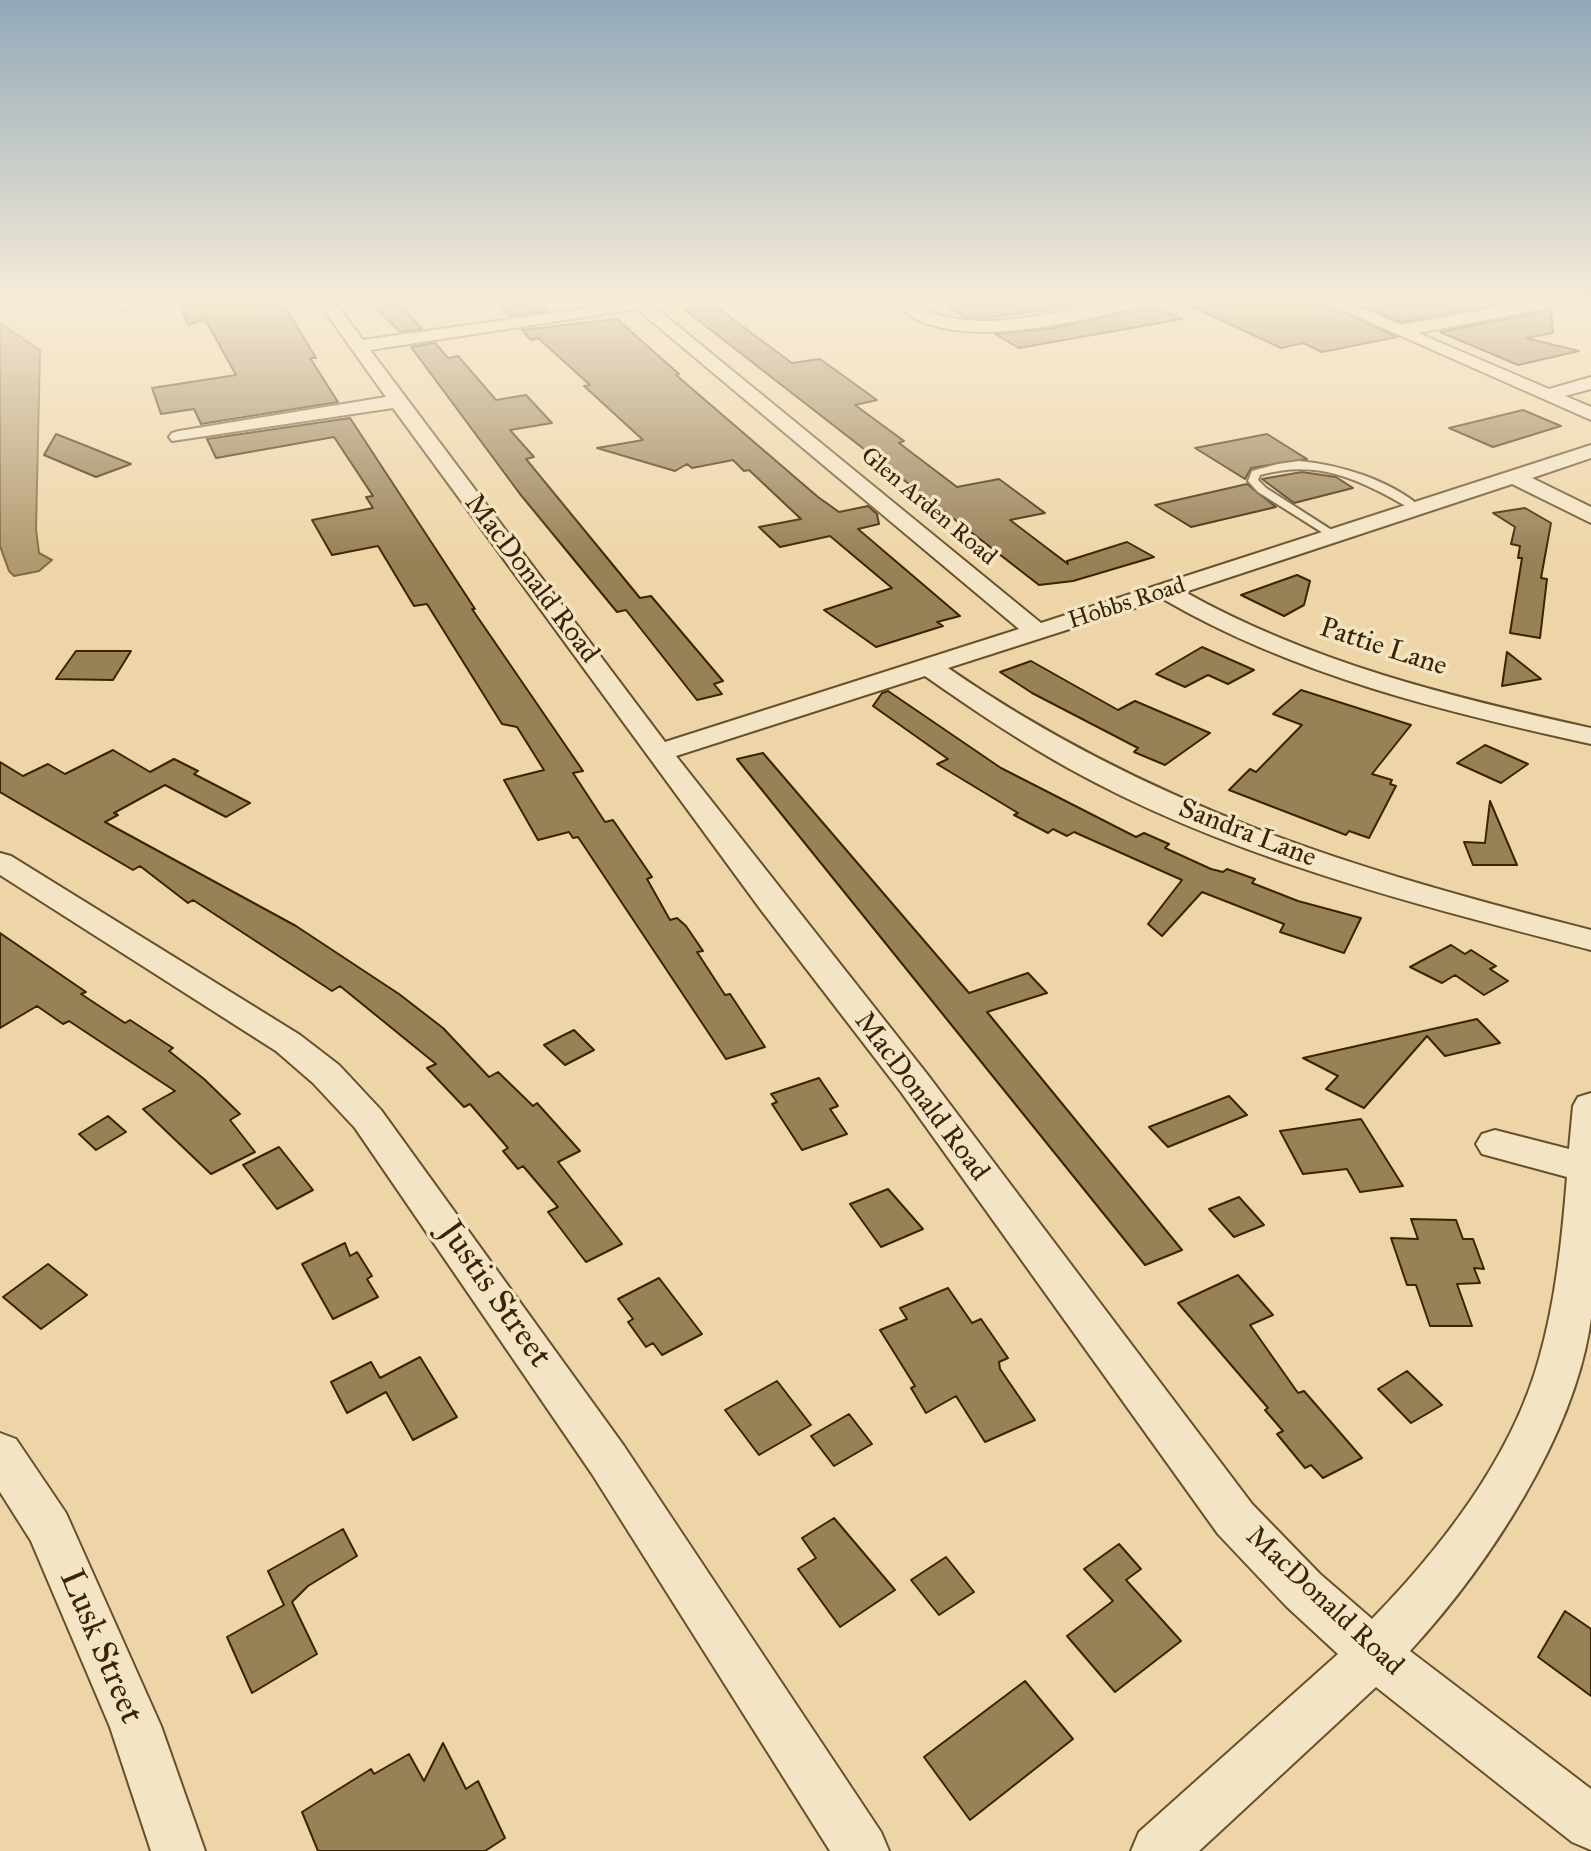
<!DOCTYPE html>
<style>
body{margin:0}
canvas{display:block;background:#eed5a7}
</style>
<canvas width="1591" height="1851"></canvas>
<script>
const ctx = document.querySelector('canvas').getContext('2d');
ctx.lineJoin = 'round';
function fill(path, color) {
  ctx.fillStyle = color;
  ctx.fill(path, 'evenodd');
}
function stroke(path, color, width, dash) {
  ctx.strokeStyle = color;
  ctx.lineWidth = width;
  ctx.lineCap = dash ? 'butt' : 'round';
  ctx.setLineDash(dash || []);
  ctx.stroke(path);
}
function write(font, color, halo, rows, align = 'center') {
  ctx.font = font + ' "IM FELL Great Primer",serif';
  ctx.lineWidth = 7;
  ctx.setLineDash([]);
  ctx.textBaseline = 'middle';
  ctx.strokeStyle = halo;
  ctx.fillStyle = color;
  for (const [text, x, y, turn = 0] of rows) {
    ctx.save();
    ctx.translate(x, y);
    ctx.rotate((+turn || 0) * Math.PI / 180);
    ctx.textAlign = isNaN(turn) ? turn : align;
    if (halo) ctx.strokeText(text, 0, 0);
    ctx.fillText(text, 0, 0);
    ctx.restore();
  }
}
const water = new Path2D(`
 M 0,323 L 40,350 L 36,529 L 39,553 L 52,560 L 39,571 L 14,576 L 9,571 L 0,546 Z`);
fill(water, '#b1996f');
stroke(water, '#816a43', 2);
const building = new Path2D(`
 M 178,300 L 269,300 L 269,307 L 284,305 L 316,358 L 310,358 L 338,402 L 201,424 L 194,409 L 161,414 L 152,388 L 236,375 L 205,319 L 188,325 Z
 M 368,300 L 396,300 L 422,329 L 400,332 Z
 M 493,300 L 536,300 L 548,311 L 509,316 Z
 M 993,300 L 1114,300 L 986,318 L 964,317 L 949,308 Z
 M 1233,300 L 1317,300 L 1397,337 L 1322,352 L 1303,343 L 1281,348 L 1193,307 Z
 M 1349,300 L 1521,300 L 1401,322 Z
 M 715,306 L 792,363 L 820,359 L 877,400 L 855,405 L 904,441 L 899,443 L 957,487 L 999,479 L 1045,513 L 1010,520 L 1068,564 L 1067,561 L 1127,542 L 1154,557 L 1073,581 L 1039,585 L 685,310 Z
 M 1154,306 L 1182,319 L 1019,348 L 995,334 L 1054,328 Z
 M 1551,310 L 1553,333 L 1526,338 L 1579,351 L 1518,365 L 1440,332 Z
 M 617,319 L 679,374 L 676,375 L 818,497 L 839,512 L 868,506 L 877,514 L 879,524 L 858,529 L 960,616 L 937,622 L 943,626 L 876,647 L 824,610 L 892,588 L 830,536 L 780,547 L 759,527 L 801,519 L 749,470 L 744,471 L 733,460 L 692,468 L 687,464 L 675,471 L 597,448 L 643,440 L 584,386 L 590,385 L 538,338 L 531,340 L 522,330 Z
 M 435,343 L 448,358 L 458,356 L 496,400 L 526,395 L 552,423 L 510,430 L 534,457 L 526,459 L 640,598 L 651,596 L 723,681 L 714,684 L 722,694 L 697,700 L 626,610 L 617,612 L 520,494 L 411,347 Z
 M 1523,410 L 1561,426 L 1493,447 L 1449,428 Z
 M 350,418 L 475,609 L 472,609 L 583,771 L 573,773 L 605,822 L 613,820 L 652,877 L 647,879 L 670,920 L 677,918 L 686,926 L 703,951 L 697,952 L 725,995 L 730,994 L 765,1047 L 726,1059 L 578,837 L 573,838 L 569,832 L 538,840 L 504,780 L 544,770 L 517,727 L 502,724 L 427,604 L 414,606 L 378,546 L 332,555 L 312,520 L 373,508 L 366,497 L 373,496 L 334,437 L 216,458 L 207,439 Z
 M 56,434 L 84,445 L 131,464 L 96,477 L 44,455 Z
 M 1267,434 L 1307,459 L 1251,468 L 1245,479 L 1195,448 Z
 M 1302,472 L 1336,477 L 1353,488 L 1294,503 L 1262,479 Z
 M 1247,484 L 1276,507 L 1191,527 L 1155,505 Z
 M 1525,508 L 1551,523 L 1541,578 L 1547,579 L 1540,638 L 1510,633 L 1522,558 L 1518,558 L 1520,546 L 1511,544 L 1515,527 L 1493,513 Z
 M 1297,575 L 1310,581 L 1304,605 L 1284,616 L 1241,595 Z
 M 1202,647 L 1211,651 L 1254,670 L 1228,684 L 1208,675 L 1185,687 L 1156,674 Z
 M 76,651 L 131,651 L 113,680 L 56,679 Z
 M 1507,652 L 1541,679 L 1502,686 Z
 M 1031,661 L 1118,710 L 1135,701 L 1210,733 L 1165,765 L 1134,752 L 1138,748 L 1032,693 L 1000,672 Z
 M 1301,690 L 1411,725 L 1372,774 L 1392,780 L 1390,784 L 1396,786 L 1369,838 L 1349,831 L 1346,835 L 1229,790 L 1250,769 L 1256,772 L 1302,725 L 1273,714 Z
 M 888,691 L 1001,768 L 1136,837 L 1144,833 L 1169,844 L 1165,848 L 1211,869 L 1223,872 L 1227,869 L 1255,879 L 1252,883 L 1298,901 L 1361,918 L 1344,953 L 1280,932 L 1284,924 L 1202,892 L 1162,936 L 1148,924 L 1182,880 L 1074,832 L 1067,836 L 1053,829 L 1048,833 L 1014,815 L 1018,813 L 937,764 L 948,759 L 873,706 L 882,693 Z
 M 1485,745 L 1528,764 L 1501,783 L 1457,763 Z
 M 113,750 L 150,772 L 174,759 L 198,771 L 194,774 L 250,803 L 226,817 L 165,785 L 114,813 L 118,815 L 105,822 L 296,926 L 399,994 L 443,1028 L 489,1077 L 498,1072 L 533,1106 L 537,1103 L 580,1151 L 558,1162 L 622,1244 L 586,1262 L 548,1212 L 558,1207 L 523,1166 L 518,1169 L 503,1151 L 508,1148 L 470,1104 L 464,1107 L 427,1068 L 436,1064 L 340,986 L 332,991 L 193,900 L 188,903 L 140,866 L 133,870 L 0,792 L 0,762 L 23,776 L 48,764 L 65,774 Z
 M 763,753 L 969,993 L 1028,973 L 1047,993 L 987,1012 L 1182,1250 L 1145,1265 L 737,759 Z
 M 1490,801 L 1517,865 L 1473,865 L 1464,842 L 1485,843 Z
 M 0,933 L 86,992 L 81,994 L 125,1023 L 130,1020 L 173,1048 L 169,1051 L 204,1079 L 240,1114 L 230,1120 L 255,1152 L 211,1174 L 143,1109 L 175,1091 L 69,1021 L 63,1024 L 37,1006 L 0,1028 Z
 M 1451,945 L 1465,954 L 1471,950 L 1496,966 L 1490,969 L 1508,981 L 1484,995 L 1455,975 L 1442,983 L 1410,967 Z
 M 1477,1019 L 1500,1043 L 1445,1056 L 1427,1036 L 1364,1108 L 1326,1089 L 1338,1076 L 1303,1058 Z
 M 574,1030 L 594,1050 L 565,1065 L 544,1045 Z
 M 819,1078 L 838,1106 L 830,1109 L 847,1134 L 802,1150 L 772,1104 L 777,1102 L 771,1094 Z
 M 1229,1096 L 1247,1115 L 1168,1147 L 1149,1127 Z
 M 108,1116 L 126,1132 L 96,1150 L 79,1134 Z
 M 1361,1119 L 1403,1186 L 1360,1192 L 1347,1169 L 1303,1174 L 1280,1131 Z
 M 279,1147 L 313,1190 L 277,1209 L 243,1165 Z
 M 888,1189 L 923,1229 L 881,1247 L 850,1204 Z
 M 1239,1197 L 1264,1225 L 1234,1237 L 1209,1209 Z
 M 1411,1219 L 1456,1220 L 1463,1239 L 1473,1239 L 1484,1269 L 1474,1268 L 1480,1283 L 1457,1284 L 1472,1326 L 1430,1326 L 1416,1285 L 1407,1285 L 1391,1238 L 1418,1239 Z
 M 345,1243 L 350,1256 L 357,1252 L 372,1276 L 367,1279 L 378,1297 L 333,1319 L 302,1264 Z
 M 48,1264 L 87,1295 L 41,1329 L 3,1297 Z
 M 1238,1275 L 1273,1315 L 1250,1325 L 1298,1393 L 1304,1391 L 1362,1458 L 1323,1478 L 1311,1465 L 1305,1468 L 1277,1434 L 1283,1431 L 1265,1410 L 1268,1408 L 1178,1303 Z
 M 659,1278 L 702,1334 L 662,1355 L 653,1343 L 646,1347 L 628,1322 L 633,1319 L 618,1299 Z
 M 948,1288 L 972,1323 L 981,1319 L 1008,1358 L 999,1362 L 1000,1369 L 1035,1420 L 985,1442 L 956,1396 L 926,1413 L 911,1388 L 915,1386 L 880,1330 L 907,1319 L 900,1308 Z
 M 420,1357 L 457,1417 L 413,1440 L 386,1392 L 347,1413 L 331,1382 L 371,1362 L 380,1378 Z
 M 1407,1371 L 1442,1405 L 1411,1423 L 1378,1389 Z
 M 777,1381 L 811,1425 L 759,1455 L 725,1410 Z
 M 849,1414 L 872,1444 L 834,1466 L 811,1436 Z
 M 834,1518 L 895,1590 L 840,1627 L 798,1569 L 816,1558 L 802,1538 Z
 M 343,1529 L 357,1556 L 308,1586 L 292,1602 L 317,1654 L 252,1693 L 227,1637 L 284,1605 L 268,1571 Z
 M 1119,1544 L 1141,1569 L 1126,1580 L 1181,1641 L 1115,1692 L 1067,1636 L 1113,1601 L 1084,1569 Z
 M 946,1557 L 974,1592 L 939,1615 L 911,1580 Z
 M 1565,1611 L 1591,1629 L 1591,1696 L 1538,1657 Z
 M 1025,1681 L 1073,1739 L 970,1820 L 924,1757 Z
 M 443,1743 L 466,1789 L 478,1781 L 505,1838 L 485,1851 L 318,1851 L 302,1812 L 371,1769 L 374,1774 L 409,1754 L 424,1781 Z`);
fill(building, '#988057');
stroke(building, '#3a2401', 2);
const service = new Path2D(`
 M 1299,461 C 1341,465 1390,480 1422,508 L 1413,510 C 1362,481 1320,458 1260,475 L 1258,480 L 1266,488 L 1341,536 L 1331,538 L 1258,492 L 1248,481 L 1252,471 L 1278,464 Z`);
const minor = new Path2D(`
 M 102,300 L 124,300 L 133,306 L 125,311 Z
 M 317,300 L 333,300 L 363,340 L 646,300 L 1041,623 L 1591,445 L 1591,458 L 1532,478 L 1591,507 L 1591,523 L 1512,484 L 1185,592 C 1312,663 1450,697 1591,728 L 1591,744 C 1442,711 1296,676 1163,599 L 948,668 C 1151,808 1355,870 1591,930 L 1591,950 C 1414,904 1230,858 1068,768 C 1018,740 972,709 925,676 L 676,756 L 927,1074 L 1252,1504 L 1320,1574 L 1372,1619 C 1442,1547 1512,1457 1539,1359 C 1556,1300 1562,1238 1567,1177 L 1482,1154 L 1476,1144 L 1482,1134 L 1495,1130 L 1569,1149 L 1573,1106 L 1578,1097 L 1591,1093 C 1591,1144 1591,1194 1591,1245 C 1591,1269 1591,1294 1591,1318 C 1576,1434 1488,1566 1410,1651 L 1591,1789 L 1591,1850 L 1572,1842 L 1376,1687 L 1199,1851 L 1131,1851 L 1139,1832 L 1338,1654 L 1286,1606 L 1218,1534 L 901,1092 L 761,910 L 393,408 L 172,441 L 169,437 L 172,433 L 179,431 L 386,397 ZM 637,309 L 1019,629 L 665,742 L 370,350 Z
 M 892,300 C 913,300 913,306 931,313 C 949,319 968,321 986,321 C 1045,320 1100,299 1158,300 L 1150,305 C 1085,318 942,361 892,300 Z
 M 1320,300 L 1342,300 L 1401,325 L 1537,300 L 1570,300 L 1562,305 L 1418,333 L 1549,389 L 1591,377 L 1591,389 L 1565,396 L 1591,407 L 1591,420 Z
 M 0,853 L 11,856 L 300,1035 L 339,1065 L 381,1110 L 624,1446 L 881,1832 L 889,1851 L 830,1851 L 592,1474 L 355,1128 L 313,1083 L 276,1051 L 0,875 Z
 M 0,1433 L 16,1439 L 66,1513 L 161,1726 L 205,1851 L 151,1851 L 110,1727 L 31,1541 L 0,1492 Z`);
stroke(service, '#67502a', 4);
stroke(minor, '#67502a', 4);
fill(service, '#f4e4c6');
fill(minor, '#f4e4c6');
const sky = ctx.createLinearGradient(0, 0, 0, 559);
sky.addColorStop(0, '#92a9b8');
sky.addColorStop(0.54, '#f7ecd7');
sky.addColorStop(1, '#f7ecd700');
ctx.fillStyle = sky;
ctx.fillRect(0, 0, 1591, 559);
write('24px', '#3a2401', '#f4e4c6', [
 ["Glen Arden Road",928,507,40],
 ["Hobbs Road",1127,604,-18]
]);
write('28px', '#3a2401', '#f4e4c6', [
 ["MacDonald Road",531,579,53],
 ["Pattie Lane",1383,648,18],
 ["Sandra Lane",1247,834,21],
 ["MacDonald Road",921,1097,53],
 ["MacDonald Road",1324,1602,43]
]);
write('34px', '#3a2401', '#f4e4c6', [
 ["Justis Street",494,1295,55],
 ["Lusk Street",100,1647,67]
]);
</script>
